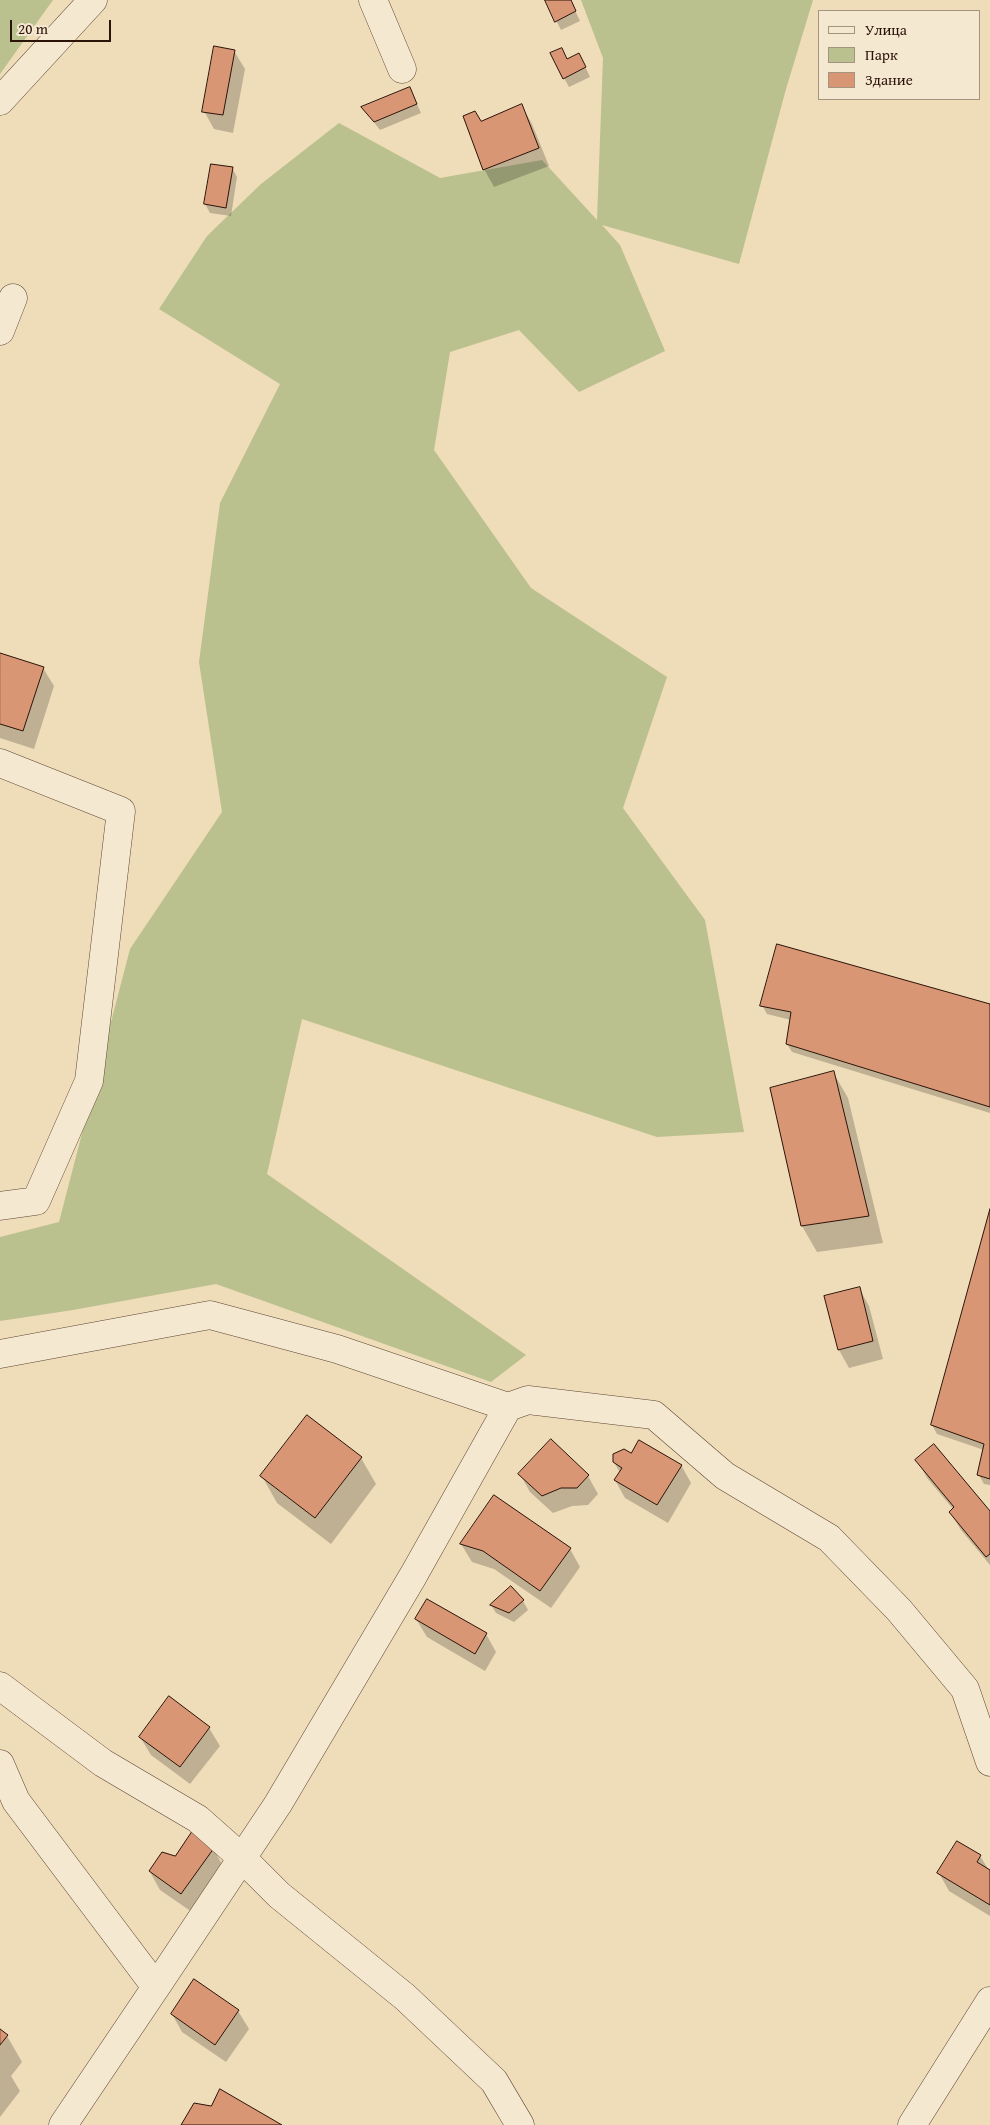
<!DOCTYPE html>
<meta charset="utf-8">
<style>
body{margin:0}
#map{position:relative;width:990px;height:2125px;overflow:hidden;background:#efdcb8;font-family:"Gentium Book Plus",serif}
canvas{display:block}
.legend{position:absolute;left:818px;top:10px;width:162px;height:90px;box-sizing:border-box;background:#f5e8d1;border:1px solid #a49381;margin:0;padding:6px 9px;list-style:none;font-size:15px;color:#2b1308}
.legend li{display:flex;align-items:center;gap:10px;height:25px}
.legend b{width:25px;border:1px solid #a49381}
.scale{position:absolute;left:10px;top:20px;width:101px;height:22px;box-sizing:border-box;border:2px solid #2b1308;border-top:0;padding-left:6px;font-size:15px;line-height:18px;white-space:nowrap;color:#2b1308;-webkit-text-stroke:4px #f5e8d1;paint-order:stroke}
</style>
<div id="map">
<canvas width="990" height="2125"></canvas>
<ul class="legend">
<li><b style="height:6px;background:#f5e8d1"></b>Улица</li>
<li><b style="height:14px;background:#bac08e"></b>Парк</li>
<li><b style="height:14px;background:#d89675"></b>Здание</li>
</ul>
<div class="scale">20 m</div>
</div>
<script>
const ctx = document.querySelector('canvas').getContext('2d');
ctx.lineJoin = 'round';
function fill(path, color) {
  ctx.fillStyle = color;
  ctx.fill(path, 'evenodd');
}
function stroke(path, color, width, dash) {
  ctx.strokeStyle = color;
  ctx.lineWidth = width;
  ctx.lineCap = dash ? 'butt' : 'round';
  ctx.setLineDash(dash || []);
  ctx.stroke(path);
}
fill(new Path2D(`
 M 0,0 L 53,0 L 0,74 Z
 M 581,0 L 813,0 L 786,89 L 739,264 L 602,225 L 620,245 L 665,351 L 579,392 L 519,330 L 450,352 L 434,450 L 531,588 L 667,677 L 623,808 L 705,920 L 744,1132 L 657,1137 L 302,1019 L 267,1174 L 526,1355 L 491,1382 L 216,1284 L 73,1310 L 0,1321 L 0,1237 L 59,1222 L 130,949 L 222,812 L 199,662 L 220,503 L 280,384 L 159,309 L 207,236 L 261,184 L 339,123 L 440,178 L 542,160 L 597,220 L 603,58 Z`), '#bac08e');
fill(new Path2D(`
 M 546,0 L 570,0 L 580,21 L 561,30 Z
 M 234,51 L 245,69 L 233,133 L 214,129 L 204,111 Z
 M 567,60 L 584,64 L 590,77 L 569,87 L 564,78 Z
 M 414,97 L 421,113 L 380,130 L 363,108 Z
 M 522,106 L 532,124 L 549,166 L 494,187 L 484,169 L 481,122 Z
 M 212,165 L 232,168 L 237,177 L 231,216 L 210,213 L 205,204 Z
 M 0,655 L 43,668 L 54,686 L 34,749 L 0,738 Z
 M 762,1005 L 990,1005 L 990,1113 L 792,1052 L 787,1044 L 791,1020 L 767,1014 Z
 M 833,1072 L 848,1098 L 883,1243 L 817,1252 L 802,1226 Z
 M 990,1214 L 990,1485 L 984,1484 L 979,1475 L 984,1450 L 937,1434 L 932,1425 Z
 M 859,1288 L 869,1306 L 883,1359 L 849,1368 L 839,1350 L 825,1297 Z
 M 631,1454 L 681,1465 L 691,1483 L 668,1523 L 625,1498 L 615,1480 L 620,1473 L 614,1462 Z
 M 361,1458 L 376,1484 L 331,1544 L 277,1503 L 262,1476 Z
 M 917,1460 L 990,1513 L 990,1565 L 961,1530 L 950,1512 L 953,1509 L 927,1478 Z
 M 520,1474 L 588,1476 L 598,1494 L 588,1505 L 572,1506 L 553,1513 L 530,1492 Z
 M 461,1544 L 570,1549 L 580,1567 L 551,1608 L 494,1569 L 472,1562 Z
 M 523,1601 L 528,1610 L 514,1622 L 496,1613 L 491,1605 Z
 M 416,1619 L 486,1634 L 496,1652 L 485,1671 L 427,1637 Z
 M 209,1728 L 220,1746 L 190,1784 L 151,1755 L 140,1737 Z
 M 957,1842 L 980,1856 L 990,1872 L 990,1916 L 949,1891 L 939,1873 Z
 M 213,1849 L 224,1867 L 192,1912 L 160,1890 L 150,1872 L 176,1857 Z
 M 238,2011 L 249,2029 L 226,2062 L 182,2032 L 172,2014 Z
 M 0,2030 L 7,2036 L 22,2062 L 11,2076 L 20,2091 L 0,2117 Z`), '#0003');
const building = new Path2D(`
 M 545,0 L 571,0 L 576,11 L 555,22 Z
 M 214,46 L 235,50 L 223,115 L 202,112 Z
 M 562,48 L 567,59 L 579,53 L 586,67 L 563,79 L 550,53 Z
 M 410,87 L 417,104 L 374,122 L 361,107 Z
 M 522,104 L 539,148 L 483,170 L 463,116 L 475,111 L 481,121 Z
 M 211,164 L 233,167 L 226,208 L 204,204 Z
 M 0,653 L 44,667 L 23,731 L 0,724 Z
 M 777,944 L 990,1004 L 990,1107 L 786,1044 L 791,1012 L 760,1006 Z
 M 834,1071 L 869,1216 L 801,1226 L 770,1088 Z
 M 990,1209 L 990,1479 L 977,1475 L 984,1444 L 931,1425 Z
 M 860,1287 L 873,1341 L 838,1350 L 824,1296 Z
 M 307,1415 L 362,1457 L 315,1518 L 260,1476 Z
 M 551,1439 L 589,1475 L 577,1488 L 561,1488 L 542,1496 L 518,1474 Z
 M 639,1440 L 682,1465 L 657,1505 L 614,1480 L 622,1468 L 613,1462 L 613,1454 L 624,1449 L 631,1453 Z
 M 934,1444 L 990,1511 L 990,1554 L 986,1557 L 949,1512 L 954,1507 L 915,1460 Z
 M 494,1495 L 571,1548 L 540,1591 L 483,1551 L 460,1544 Z
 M 511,1586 L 524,1600 L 509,1613 L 490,1605 Z
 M 427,1599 L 487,1633 L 475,1654 L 415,1619 Z
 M 169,1696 L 210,1727 L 180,1767 L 139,1737 Z
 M 192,1832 L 214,1848 L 181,1894 L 149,1871 L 162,1852 L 175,1856 Z
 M 957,1841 L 981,1855 L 977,1862 L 990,1870 L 990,1905 L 937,1873 Z
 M 194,1979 L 239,2010 L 215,2045 L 171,2014 Z
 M 0,2029 L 8,2035 L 0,2045 Z
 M 220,2089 L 282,2125 L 181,2125 L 194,2103 L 211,2106 Z`);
fill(building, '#d89675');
stroke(building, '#2b1308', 1);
const minor = new Path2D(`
 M 373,0 L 402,69
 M 0,101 L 93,0
 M 0,331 L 13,298
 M 0,763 L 121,811 L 89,1081 L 36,1201 L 0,1206
 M 0,1354 L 210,1315 L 337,1349 L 508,1407 L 413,1576 L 278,1804 L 156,1987
 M 508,1407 L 528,1400 L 654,1415 L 725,1476 L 829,1538 L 899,1610 L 965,1689 L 990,1762
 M 0,1686 L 103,1763 L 198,1819 L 242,1858 L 279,1895 L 405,1997 L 494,2081 L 520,2125
 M 0,1764 L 16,1801 L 156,1987 L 63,2125
 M 912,2125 L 990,2001`);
stroke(minor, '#5c4534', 29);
stroke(minor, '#f5e8d1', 28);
</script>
